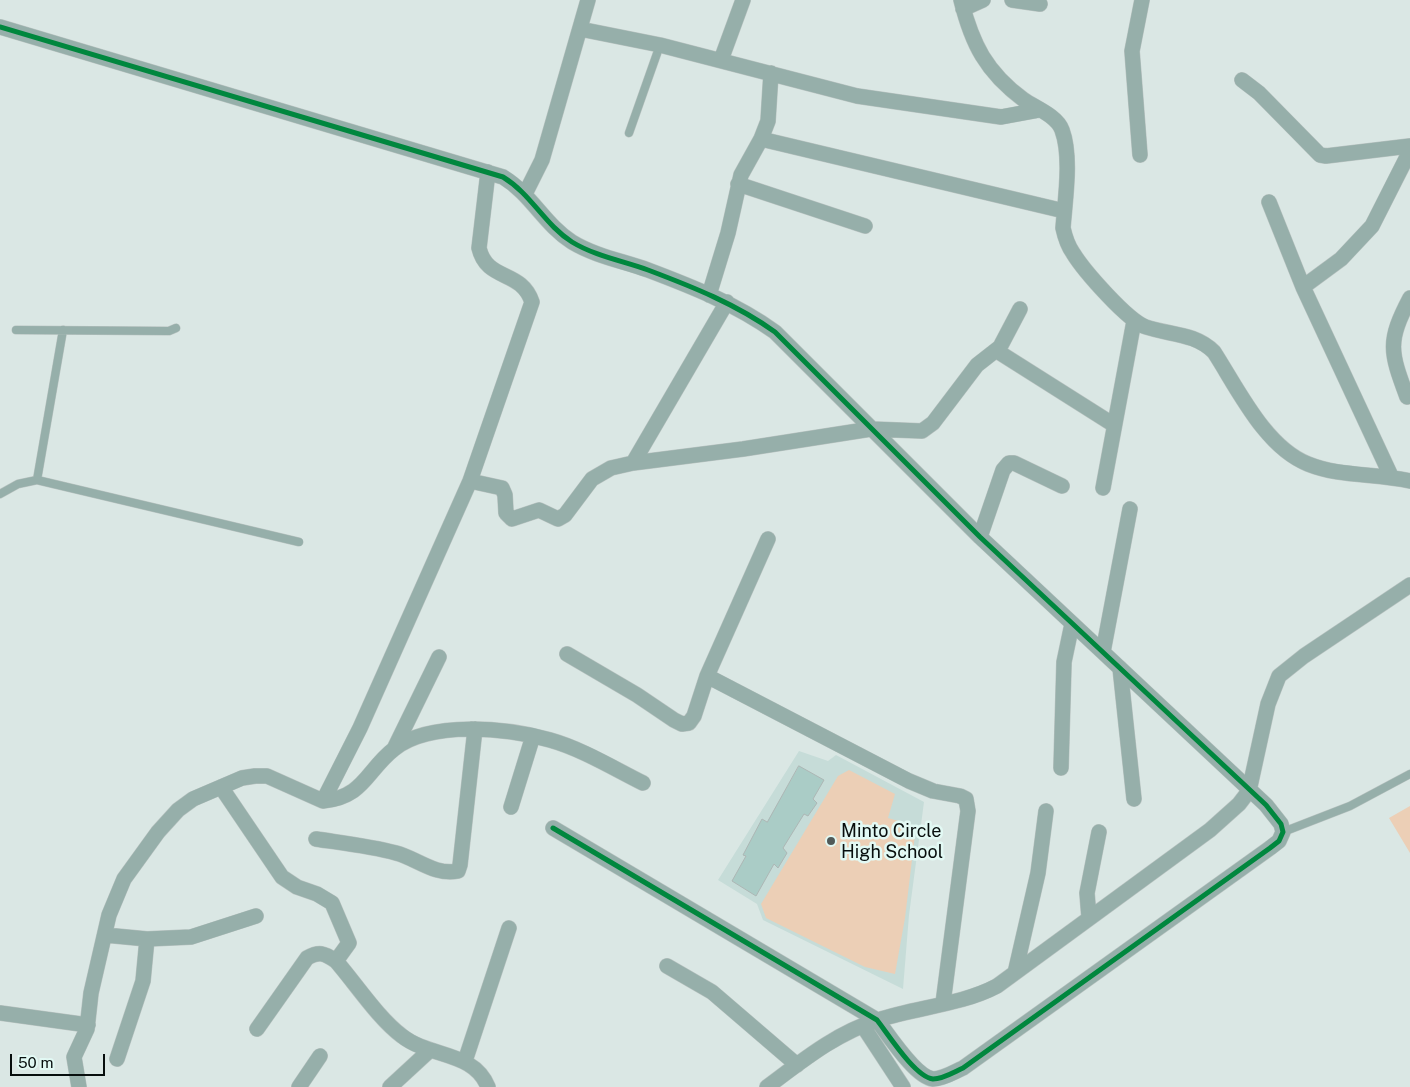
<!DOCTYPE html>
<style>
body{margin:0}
#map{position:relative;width:1410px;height:1087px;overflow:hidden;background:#dae7e4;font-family:"Public Sans",sans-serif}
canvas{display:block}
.scale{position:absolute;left:10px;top:1054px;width:95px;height:22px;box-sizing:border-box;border:2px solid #070e0d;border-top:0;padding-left:6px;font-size:15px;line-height:18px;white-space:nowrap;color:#070e0d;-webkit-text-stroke:4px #e2f9f4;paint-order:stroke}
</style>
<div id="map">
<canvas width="1410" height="1087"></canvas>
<div class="scale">50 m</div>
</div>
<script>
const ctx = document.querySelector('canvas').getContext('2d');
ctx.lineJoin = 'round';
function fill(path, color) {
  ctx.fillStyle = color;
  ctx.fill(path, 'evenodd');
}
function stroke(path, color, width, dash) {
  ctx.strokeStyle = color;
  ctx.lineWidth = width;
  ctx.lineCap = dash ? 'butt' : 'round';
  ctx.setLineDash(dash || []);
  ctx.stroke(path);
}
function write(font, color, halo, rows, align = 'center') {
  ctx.font = font + ' "Public Sans",sans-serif';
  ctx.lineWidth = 5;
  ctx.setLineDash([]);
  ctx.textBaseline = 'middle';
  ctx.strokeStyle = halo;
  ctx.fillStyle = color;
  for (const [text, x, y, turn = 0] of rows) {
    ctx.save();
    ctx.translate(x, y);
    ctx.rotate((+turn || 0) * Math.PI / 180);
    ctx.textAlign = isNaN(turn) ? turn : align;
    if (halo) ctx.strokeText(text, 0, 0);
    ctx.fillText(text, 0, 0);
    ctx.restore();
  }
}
fill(new Path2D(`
 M 799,751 L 828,761 L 836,755 L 924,802 L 909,915 L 903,989 L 763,920 L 757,904 L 718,880 Z`), '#c6dcd8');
fill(new Path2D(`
 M 849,770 L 895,794 L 888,818 L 916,826 L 905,918 L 895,974 L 865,967 L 766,918 L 761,904 L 838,776 Z
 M 1410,806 L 1410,853 L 1389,818 Z`), '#eccfb6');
const building = new Path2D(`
 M 799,766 L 824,780 L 813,799 L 817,803 L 808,816 L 804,814 L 783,848 L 787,853 L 778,868 L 774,864 L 756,896 L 732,881 L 746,856 L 743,855 L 762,819 L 767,822 Z`);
fill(building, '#aaccc6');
stroke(building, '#adb7b5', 1);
const lane = new Path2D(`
 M 629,133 L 660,45
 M 16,330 L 169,331 L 176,328
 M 37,480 L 63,330
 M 0,494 L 18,484 L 37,480 L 299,542
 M 1283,832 L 1350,806 L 1410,774`);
const street = new Path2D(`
 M 961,0 C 972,44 986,72 1024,100 C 1036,108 1057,116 1062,130 C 1072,157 1065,200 1063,228 C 1065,237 1068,246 1073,253 C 1084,271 1128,321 1146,327 C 1170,335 1195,333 1214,352 C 1238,389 1265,447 1308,464 C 1340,477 1377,473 1410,481
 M 1012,0 L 1040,4
 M 963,9 L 983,0
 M 0,27 L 503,177 C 531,194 545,225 572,242 C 595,256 623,261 648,270 C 693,287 736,304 775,332 L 980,537 L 1266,805 L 1281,824 L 1283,832 L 1279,841 L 1270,848 L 963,1068 C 954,1072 943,1079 933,1079 C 915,1077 888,1034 877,1020 L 553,828
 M 580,29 L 660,45 L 857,96 L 1001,117 L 1039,110
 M 721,60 L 743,0
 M 1242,80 L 1259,93 L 1320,155 L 1326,156 L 1410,146
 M 761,139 L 1064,211
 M 1140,155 L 1132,51 L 1142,0
 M 738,184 L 865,226
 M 525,194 L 542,160 L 588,0
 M 1269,202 L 1303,287 L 1391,476
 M 1303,287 L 1341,259 L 1372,226 L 1410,151
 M 709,295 L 728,233 L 741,175 L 761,139 L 768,121 L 771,73
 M 997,351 L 1114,425
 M 1407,397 C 1390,351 1387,342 1410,298
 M 633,463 L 727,302
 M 470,481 L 502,488 L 505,495 L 506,513 L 512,519 L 539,510 L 558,519 L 565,515 L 592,479 L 611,468 L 633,463 L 743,449 L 871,429 L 922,431 L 933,423 L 977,365 L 1000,347 L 1020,309
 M 1103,488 L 1134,321
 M 980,537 L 1003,470 L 1009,463 L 1014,463 L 1062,486
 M 1103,652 L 1130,509
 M 567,654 L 637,695 L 674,720 L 682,724 L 689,723 L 694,716 L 707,676 L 768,539
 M 1120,668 L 1134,799
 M 707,676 L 909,781 L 933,791 L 960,796 L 966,799 L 968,811 L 943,1003
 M 394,749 L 439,657
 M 1061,768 L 1064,662 L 1072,624
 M 221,787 L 282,877 L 297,887 L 317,894 L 332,903 L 349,943 L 336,961
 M 323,801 C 364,797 366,771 394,749 C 431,720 507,728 550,740 C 582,749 613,768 643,783
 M 511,807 L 533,736
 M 316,839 C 342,843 370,846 396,853 C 416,858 435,876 458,871 L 460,865 L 475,729
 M 1089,918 L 1087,893 L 1099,832
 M 105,935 L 147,939 L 191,937 L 256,916
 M 667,966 L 712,992 L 797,1065
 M 1015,973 L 1038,873 L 1046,811
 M 0,1013 L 88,1025
 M 863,1026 L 903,1087
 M 257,1029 L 307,958 C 319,951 324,953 336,961 C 356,984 378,1018 402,1036 C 430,1058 474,1051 488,1087
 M 117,1059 L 143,981 L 147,939
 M 465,1061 L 509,928
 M 79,1087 L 74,1057 L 87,1029 L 91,993 L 109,915 L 124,879 L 158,832 L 178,810 L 193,799 L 242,778 L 255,776 L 267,776 L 323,801 L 360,728 L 470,481 L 532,302 C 521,269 487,282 479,248 L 488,172
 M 299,1087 L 320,1056
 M 390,1087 L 429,1051
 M 767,1087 C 802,1061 836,1033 878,1020 C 917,1007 961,1005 997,986 L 1210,830 L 1239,804 L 1249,791 L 1268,704 L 1279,676 L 1304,656 L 1410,585`);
stroke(lane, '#b9c3c1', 9);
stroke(street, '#b9c3c1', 16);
stroke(lane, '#96afaa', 8);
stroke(street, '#96afaa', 15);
stroke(new Path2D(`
 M 0,27 L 503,177 C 531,194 545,225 572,242 C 595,256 623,261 648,270 C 693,287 736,304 775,332 L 980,537 L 1266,805 L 1281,824 L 1283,832 L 1279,841 L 1270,848 L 963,1068 C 954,1072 943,1079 933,1079 C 915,1077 888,1034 877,1020 L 553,828`), '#00873e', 5);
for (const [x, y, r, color] of [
 [831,841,5,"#515a58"]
]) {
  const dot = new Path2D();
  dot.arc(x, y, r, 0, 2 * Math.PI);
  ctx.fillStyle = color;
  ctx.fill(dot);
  stroke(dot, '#e2f9f4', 2);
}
write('18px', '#070e0d', '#e2f9f4', [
 ["Minto Circle",841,831],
 ["High School",841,852]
], 'left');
</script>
